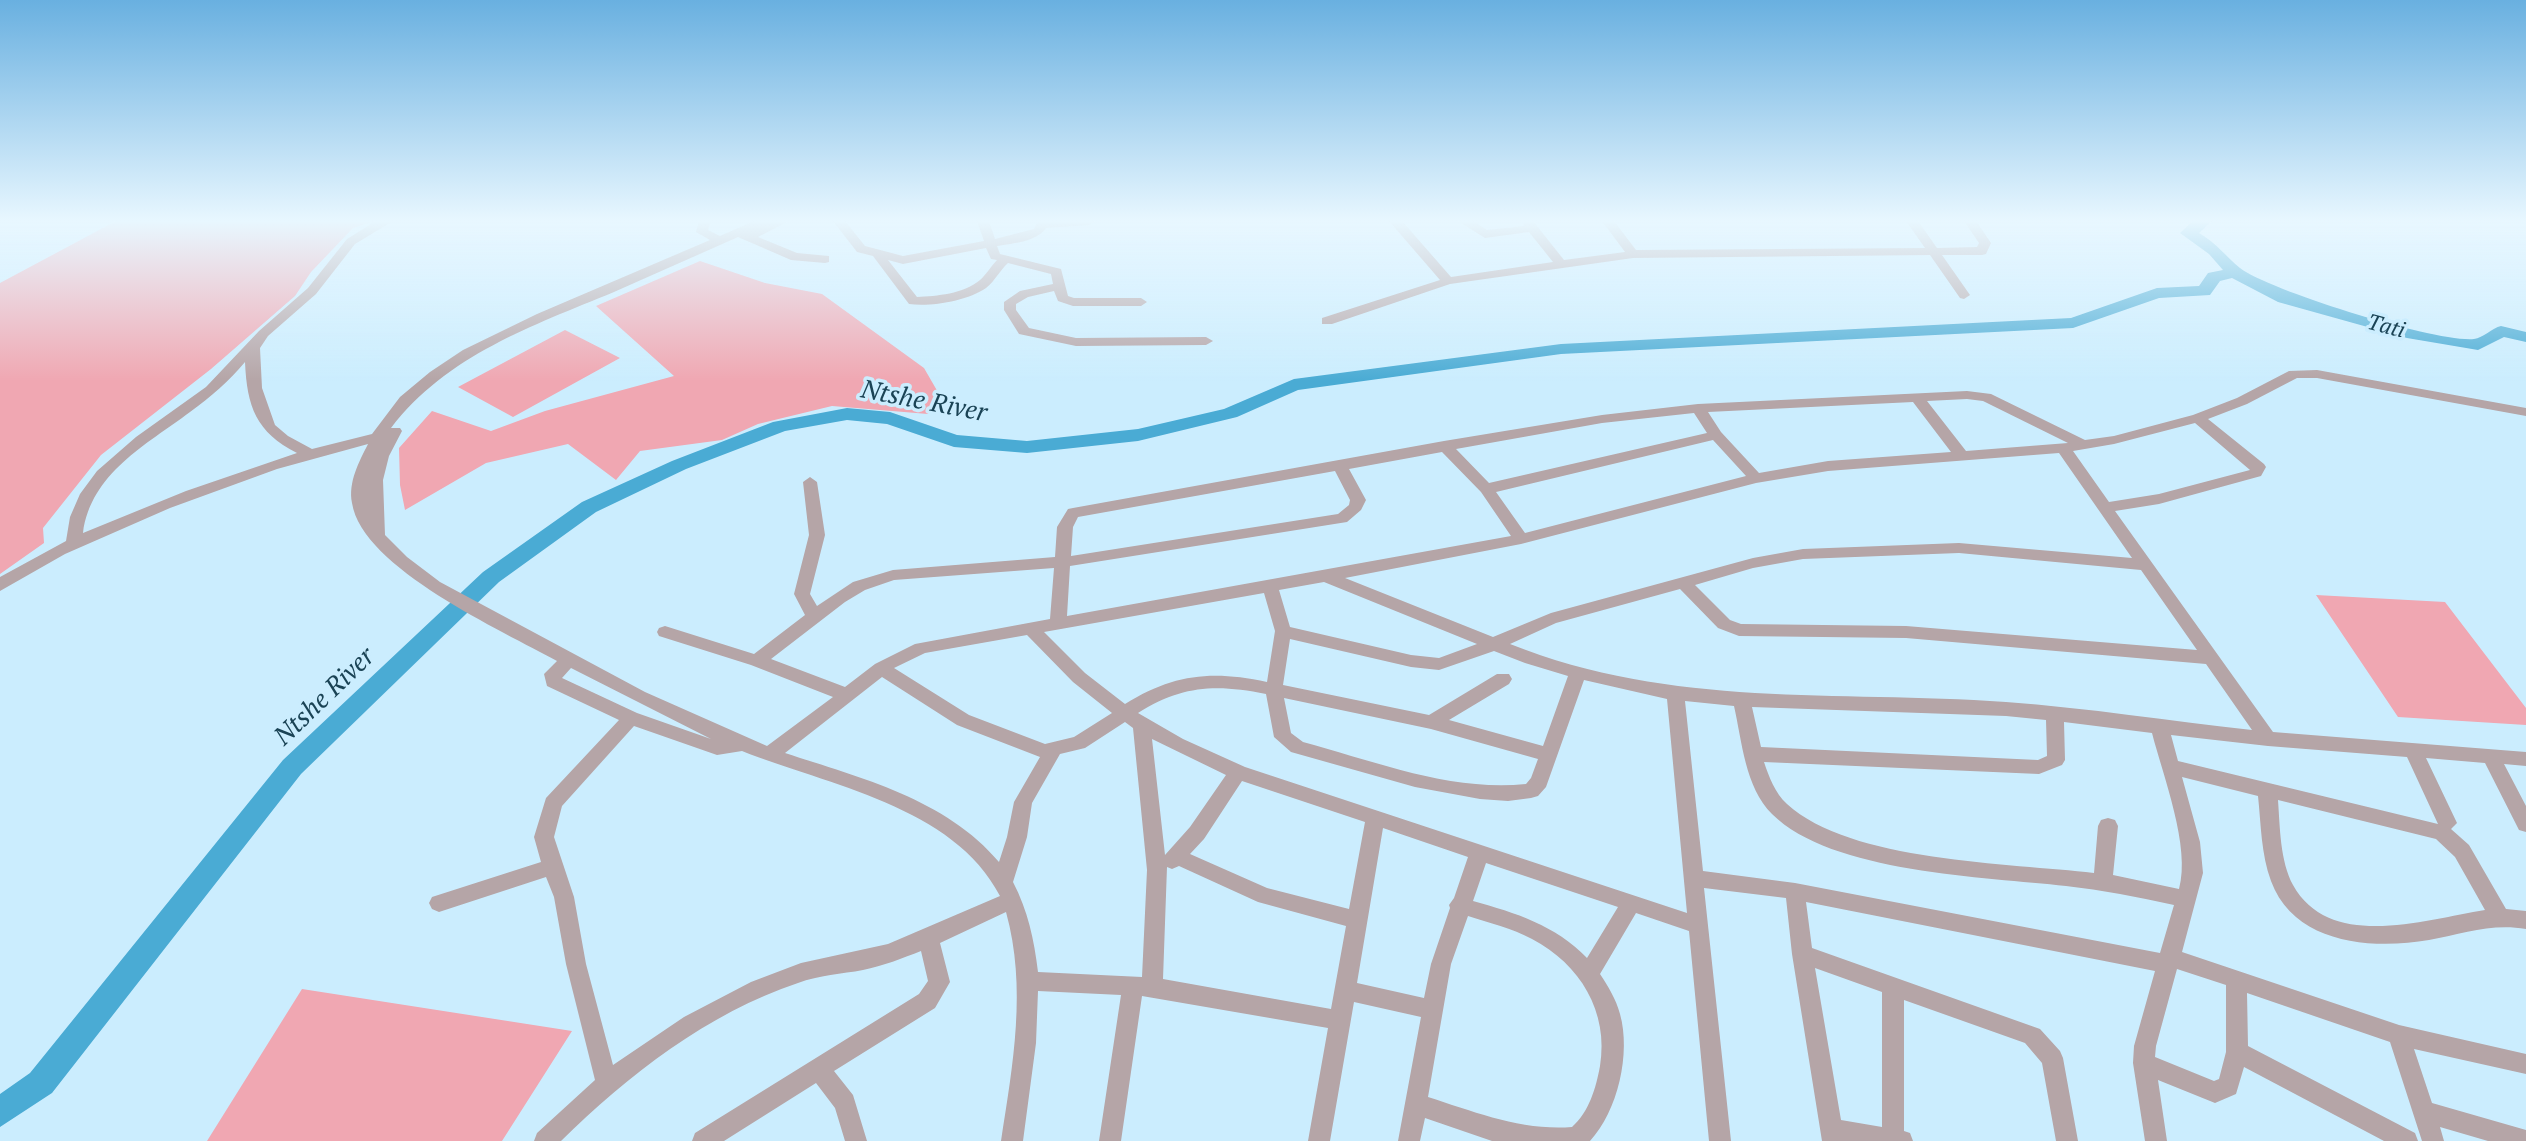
<!DOCTYPE html>
<style>
body{margin:0}
canvas{display:block;background:#cbedfe}
</style>
<canvas width="2526" height="1141"></canvas>
<script>
const ctx = document.querySelector('canvas').getContext('2d');
ctx.lineJoin = 'round';
function fill(path, color) {
  ctx.fillStyle = color;
  ctx.fill(path, 'evenodd');
}
function write(font, color, halo, rows, align = 'center') {
  ctx.font = font + ' "PT Serif",serif';
  ctx.lineWidth = 7;
  ctx.setLineDash([]);
  ctx.textBaseline = 'middle';
  ctx.strokeStyle = halo;
  ctx.fillStyle = color;
  for (const [text, x, y, turn = 0] of rows) {
    ctx.save();
    ctx.translate(x, y);
    ctx.rotate((+turn || 0) * Math.PI / 180);
    ctx.textAlign = isNaN(turn) ? turn : align;
    if (halo) ctx.strokeText(text, 0, 0);
    ctx.fillText(text, 0, 0);
    ctx.restore();
  }
}
fill(new Path2D(`
 M 116,221 L 374,221 L 353,228 L 311,272 L 295,296 L 211,369 L 101,455 L 43,528 L 44,543 L 0,574 L 0,283 Z
 M 700,261 L 765,283 L 822,294 L 924,368 L 939,394 L 928,414 L 832,406 L 758,424 L 722,440 L 640,451 L 616,480 L 568,444 L 486,463 L 405,510 L 400,485 L 399,448 L 432,411 L 491,431 L 545,411 L 674,376 L 596,306 Z
 M 565,330 L 620,358 L 513,417 L 458,387 Z
 M 2316,595 L 2445,602 L 2526,708 L 2526,725 L 2398,717 Z
 M 302,989 L 572,1031 L 502,1141 L 207,1141 Z`), '#f0a7b2');
fill(new Path2D(`
 M 2193,221 L 2212,221 L 2199,233 C 2218,244 2225,256 2240,268 C 2270,291 2438,343 2474,339 C 2483,338 2492,328 2501,326 L 2526,332 L 2526,342 L 2504,337 L 2478,350 L 2407,338 L 2278,302 L 2232,278 L 2220,281 L 2210,295 L 2159,298 L 2073,328 L 1561,354 L 1298,390 L 1237,417 L 1138,441 L 1027,453 L 954,447 L 887,424 L 847,420 L 785,431 L 686,469 L 596,512 L 499,582 L 301,774 L 52,1093 L 0,1127 L 0,1094 L 30,1073 L 283,760 L 483,572 L 582,502 L 672,461 L 773,422 L 847,408 L 890,412 L 957,435 L 1027,441 L 1138,429 L 1224,409 L 1294,379 L 1561,344 L 2071,318 L 2157,288 L 2199,286 L 2208,273 L 2223,270 L 2209,254 L 2180,233 Z`), '#4aabd4');
fill(new Path2D(`
 M 376,221 L 393,221 L 355,244 L 316,294 L 268,336 L 260,348 L 262,388 L 275,425 L 288,436 L 312,449 L 372,434 L 400,397 L 430,372 L 463,350 L 537,314 L 710,240 L 696,232 L 699,221 L 711,221 L 708,230 L 720,236 L 754,221 L 789,221 L 758,237 L 797,253 L 829,256 L 829,262 L 825,263 L 791,260 L 738,237 C 697,255 655,274 614,292 C 532,326 447,355 391,428 L 400,428 L 402,431 L 389,456 L 383,480 L 385,535 L 407,557 L 440,582 L 645,692 L 767,746 L 833,697 L 751,665 L 659,636 L 657,632 L 659,628 L 665,626 L 754,654 L 805,615 L 794,594 L 809,535 L 803,482 L 810,477 L 817,482 L 825,535 L 810,594 L 817,606 L 853,582 L 893,570 L 1055,557 L 1057,527 L 1068,509 L 1073,508 L 1444,441 L 1602,415 L 1698,404 L 1967,391 L 1991,394 L 2085,440 L 2114,436 L 2193,415 L 2237,398 L 2289,371 L 2317,370 L 2526,408 L 2526,416 L 2317,378 L 2297,378 L 2247,404 L 2208,419 L 2264,464 L 2266,467 L 2261,476 L 2159,504 L 2115,511 L 2273,732 L 2526,752 L 2526,766 L 2504,764 L 2526,806 L 2526,832 L 2519,830 L 2485,763 L 2426,758 L 2457,823 L 2451,829 L 2469,845 L 2506,909 L 2526,911 L 2526,929 C 2491,923 2463,934 2429,940 C 2372,950 2294,944 2271,881 C 2261,854 2261,824 2258,796 L 2182,777 L 2200,842 L 2203,873 L 2182,952 L 2399,1025 L 2526,1054 L 2526,1074 L 2414,1049 L 2432,1103 L 2526,1130 L 2526,1141 L 2488,1141 L 2440,1127 L 2444,1141 L 2422,1141 L 2390,1042 L 2247,993 L 2248,1046 L 2415,1133 L 2418,1141 L 2384,1141 L 2244,1067 L 2236,1094 L 2215,1103 L 2158,1080 L 2167,1141 L 2145,1141 L 2133,1063 L 2134,1046 L 2155,971 L 1806,902 L 1812,948 L 2040,1029 L 2060,1051 L 2063,1058 L 2078,1141 L 2056,1141 L 2042,1063 L 2025,1043 L 1904,1000 L 1904,1131 L 1910,1133 L 1913,1141 L 1822,1141 L 1792,954 L 1786,898 L 1704,888 L 1731,1141 L 1709,1141 L 1689,931 L 1636,913 L 1600,974 C 1608,986 1616,999 1620,1014 C 1631,1053 1618,1111 1590,1141 L 1492,1141 L 1425,1118 L 1420,1141 L 1398,1141 L 1421,1017 L 1354,1002 L 1330,1141 L 1308,1141 L 1328,1028 L 1142,996 L 1121,1141 L 1099,1141 L 1121,995 L 1038,991 L 1036,1043 L 1023,1141 L 1001,1141 C 1013,1064 1027,988 1006,912 L 940,943 L 950,982 L 935,1008 L 834,1071 L 853,1095 L 867,1141 L 845,1141 L 835,1108 L 816,1083 L 724,1141 L 692,1141 L 695,1133 L 919,994 L 928,981 L 921,951 C 903,958 883,966 863,970 C 842,974 819,975 798,983 C 708,1013 628,1075 561,1141 L 534,1141 L 537,1133 L 595,1080 L 566,964 L 554,897 L 546,877 L 439,912 L 432,909 L 429,903 L 432,897 L 541,862 L 534,837 L 546,798 L 619,720 L 547,686 L 544,674 L 557,661 C 503,631 362,568 352,503 C 348,482 359,462 368,444 L 277,469 L 170,508 L 65,554 L 0,591 L 0,577 L 66,541 L 70,517 L 80,494 L 97,471 L 136,437 L 206,387 L 259,331 L 308,288 L 347,239 ZM 245,362 C 247,407 256,432 297,453 L 186,491 L 83,533 C 91,473 146,445 190,412 C 211,397 229,381 245,362 ZM 1967,399 L 1983,401 L 2068,443 L 1966,451 L 1927,401 ZM 1913,402 L 1951,452 L 1828,461 L 1759,473 L 1721,432 L 1708,412 ZM 1694,413 L 1707,433 L 1489,483 L 1456,449 L 1602,423 ZM 2195,423 L 2250,470 L 2159,494 L 2109,502 L 2073,451 L 2114,444 ZM 1713,440 L 1746,476 L 1525,533 L 1496,492 ZM 1442,452 L 1481,492 L 1511,536 L 1067,616 L 1070,566 L 1347,522 L 1361,510 L 1366,500 L 1349,469 ZM 2059,453 L 2132,558 L 1959,543 L 1803,549 L 1753,558 L 1551,613 L 1493,637 L 1345,578 L 1521,544 L 1756,483 L 1828,471 ZM 1335,471 L 1350,500 L 1349,505 L 1338,514 L 1071,556 L 1073,527 L 1078,517 ZM 1959,553 L 2141,570 L 2197,650 L 1906,626 L 1741,624 L 1730,620 L 1695,585 L 1753,568 L 1803,559 ZM 1054,568 L 1050,619 L 915,644 L 875,664 L 845,687 L 771,659 L 845,602 L 865,590 L 894,580 ZM 1324,582 L 1477,644 L 1439,658 L 1411,655 L 1290,627 L 1279,590 ZM 1680,589 L 1718,628 L 1739,636 L 1906,638 L 2206,664 L 2252,730 C 2170,721 2088,708 2006,702 C 1835,690 1673,709 1510,644 L 1556,623 ZM 1264,593 L 1275,631 L 1267,682 C 1212,670 1173,674 1125,704 L 1085,673 L 1044,632 ZM 1027,635 L 1073,682 L 1112,713 L 1074,737 L 1045,744 L 969,715 L 894,668 L 925,653 ZM 1290,639 L 1411,667 L 1439,670 L 1494,651 L 1525,663 L 1568,676 L 1543,746 L 1449,720 L 1509,684 L 1512,679 L 1509,674 L 1497,674 L 1429,715 L 1283,685 ZM 571,668 L 711,739 L 637,713 L 562,678 ZM 882,677 L 957,725 L 1040,757 L 1014,802 L 1007,837 L 999,862 C 946,799 861,778 785,753 ZM 1584,680 L 1667,699 L 1687,913 L 1245,767 L 1183,739 L 1138,713 C 1182,685 1217,684 1266,694 L 1274,737 L 1291,752 L 1415,787 L 1480,799 L 1508,801 L 1531,798 L 1538,796 L 1546,787 ZM 1284,698 L 1431,729 L 1538,759 L 1531,778 L 1526,784 C 1451,792 1374,761 1303,742 L 1291,733 ZM 1685,701 L 1734,706 C 1742,741 1745,787 1772,814 C 1831,873 1986,877 2066,886 C 2102,890 2138,897 2174,905 L 2160,953 L 1795,883 L 1703,871 ZM 1752,707 L 2006,716 L 2046,720 L 2047,756 L 2038,760 L 1761,747 ZM 1125,722 L 1133,728 L 1147,870 L 1142,977 L 1038,972 C 1034,939 1028,911 1013,882 L 1027,837 L 1032,803 L 1060,754 L 1085,748 ZM 2064,722 L 2152,733 C 2163,776 2191,847 2179,889 L 2113,875 L 2118,826 L 2115,820 L 2108,818 L 2101,820 L 2098,826 L 2094,873 C 2010,863 1850,862 1787,804 C 1775,793 1769,777 1764,762 L 2039,774 L 2062,765 L 2065,760 ZM 634,726 L 717,755 L 742,751 C 827,785 954,806 1000,896 L 888,944 L 801,963 L 751,982 L 684,1017 L 613,1065 L 586,964 L 574,897 L 554,837 L 562,806 ZM 2171,735 L 2268,746 L 2407,757 L 2438,824 L 2178,761 ZM 1152,739 L 1226,775 L 1190,827 L 1165,855 ZM 1242,781 L 1365,822 L 1349,909 L 1267,888 L 1190,854 L 1204,839 ZM 2278,800 L 2436,839 L 2455,857 L 2485,910 C 2427,919 2330,952 2293,885 C 2280,861 2280,827 2278,800 ZM 1383,828 L 1468,857 L 1454,898 L 1449,905 L 1450,908 L 1431,964 L 1424,998 L 1357,983 ZM 1486,863 L 1618,907 L 1587,958 C 1555,925 1516,913 1473,901 ZM 1179,866 L 1258,902 L 1346,926 L 1331,1009 L 1163,979 L 1167,867 L 1172,869 ZM 1468,916 C 1489,923 1512,928 1532,939 C 1580,964 1609,1012 1600,1066 C 1596,1088 1589,1112 1572,1127 C 1522,1131 1475,1112 1428,1097 L 1451,964 ZM 1815,968 L 1882,992 L 1882,1127 L 1841,1120 ZM 2177,969 L 2226,985 L 2226,1052 L 2219,1079 L 2214,1081 L 2155,1057 L 2156,1046 Z
 M 833,221 L 845,221 L 865,246 L 903,256 L 984,241 L 977,221 L 989,221 L 995,239 L 1034,229 L 1038,221 L 1095,221 L 1089,225 L 1046,228 C 1036,242 1014,243 997,246 L 1000,254 L 1061,269 L 1068,296 L 1074,298 L 1141,298 L 1147,302 L 1141,306 L 1073,306 L 1058,301 L 1054,291 L 1028,297 L 1016,304 L 1016,310 L 1029,328 L 1076,338 L 1206,337 L 1213,341 L 1206,345 L 1076,346 L 1019,334 L 1004,310 L 1004,302 L 1020,291 L 1053,284 L 1051,274 L 1008,263 C 1000,270 995,281 986,288 C 967,301 931,307 909,304 L 873,256 L 857,252 ZM 986,248 L 991,259 L 997,260 C 991,266 986,275 980,280 C 963,294 937,296 917,297 L 888,260 L 903,264 Z
 M 1389,221 L 1402,221 L 1451,277 L 1553,262 L 1529,232 L 1485,238 L 1458,221 L 1473,221 L 1487,230 L 1524,226 L 1523,221 L 1533,221 L 1564,260 L 1625,252 L 1602,221 L 1614,221 L 1636,250 L 1925,248 L 1906,221 L 1918,221 L 1937,248 L 1977,247 L 1979,243 L 1964,221 L 1976,221 L 1991,243 L 1986,254 L 1982,255 L 1942,255 L 1970,295 L 1964,299 L 1960,298 L 1930,255 L 1633,258 L 1450,284 L 1332,324 L 1322,324 L 1322,318 L 1440,280 Z`), '#b5a5a7');
const sky = ctx.createLinearGradient(0, 0, 0, 381);
sky.addColorStop(0, '#69b0e0');
sky.addColorStop(0.58, '#e8f7ff');
sky.addColorStop(1, '#e8f7ff00');
ctx.fillStyle = sky;
ctx.fillRect(0, 0, 2526, 381);
write('italic 22px', '#1a4355', '#cbedfe', [
 ["Tati",2386,327,15]
]);
write('italic 26px', '#1a4355', '#cbedfe', [
 ["Ntshe River",924,402,11],
 ["Ntshe River",325,697,-44]
]);
</script>
